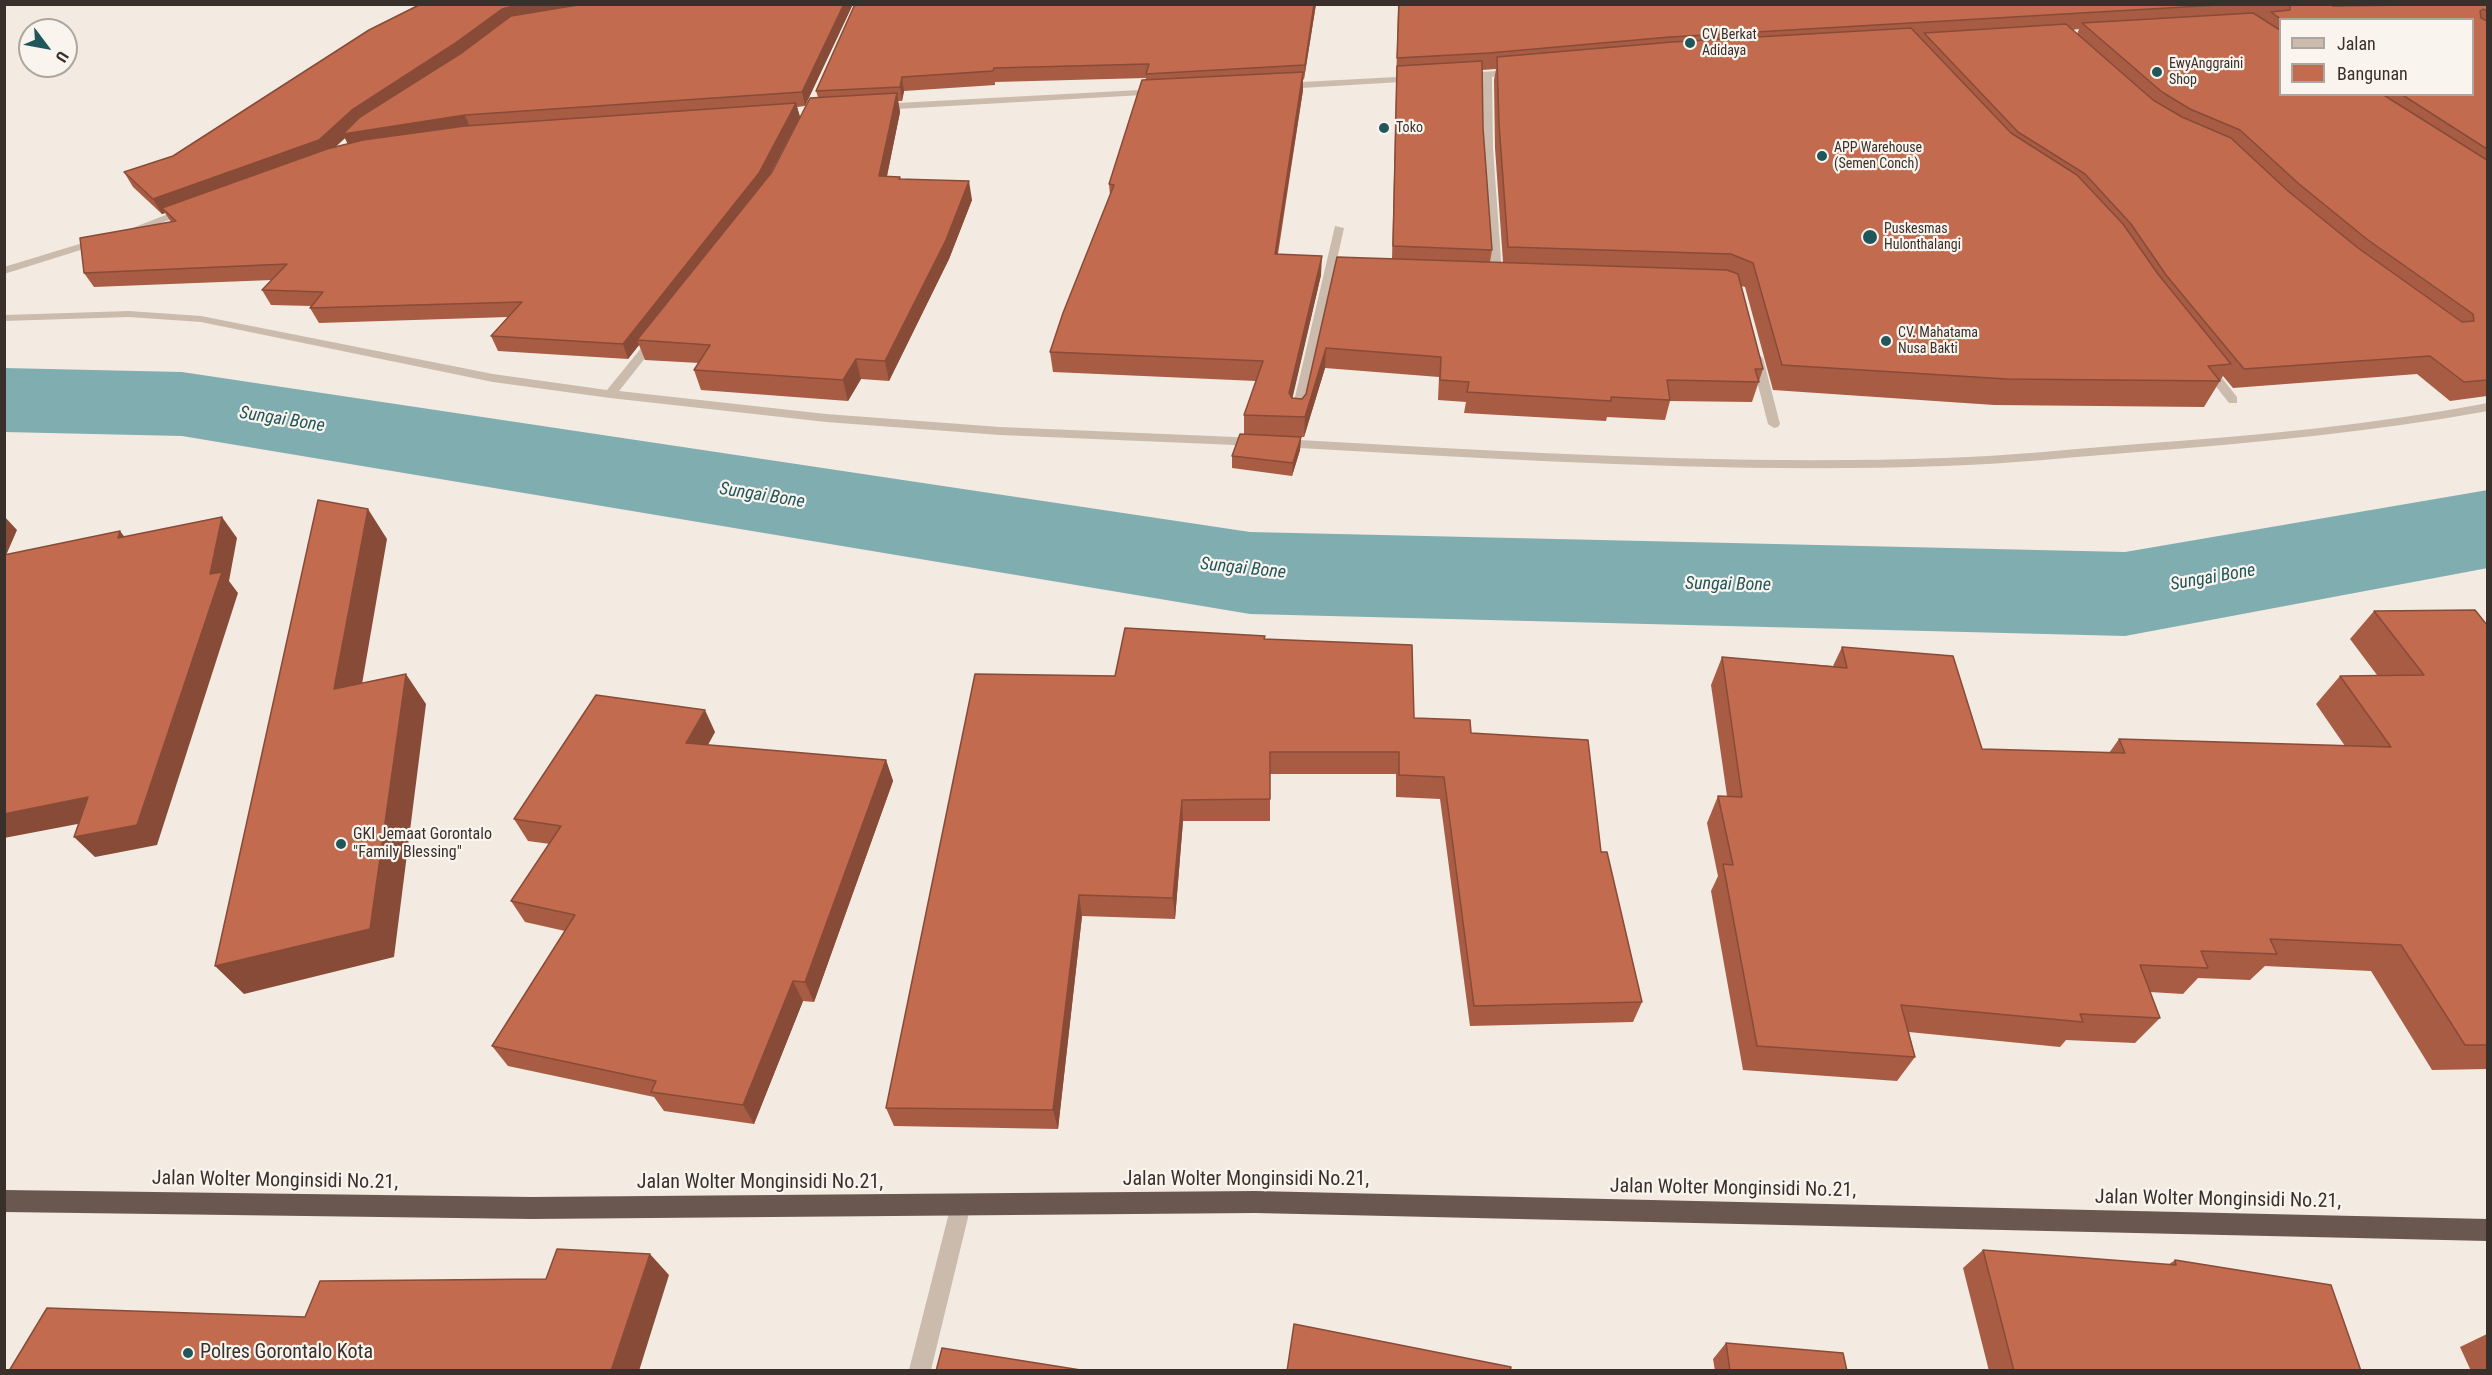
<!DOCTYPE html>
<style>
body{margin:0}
#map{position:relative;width:2492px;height:1375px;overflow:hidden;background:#f3eae1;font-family:"Roboto Condensed",sans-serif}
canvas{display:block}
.frame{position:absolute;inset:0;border:6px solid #3a302b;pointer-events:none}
.legend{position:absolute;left:2279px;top:18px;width:195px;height:78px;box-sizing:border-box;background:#faf4ee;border:2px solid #ada6a0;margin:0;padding:8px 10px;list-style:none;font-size:18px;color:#3a302b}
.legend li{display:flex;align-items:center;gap:12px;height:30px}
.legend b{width:30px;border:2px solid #ada6a0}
.north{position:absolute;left:18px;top:18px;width:60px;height:60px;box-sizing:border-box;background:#faf4ee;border:2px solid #ada6a0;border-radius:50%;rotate:122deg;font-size:16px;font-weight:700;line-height:24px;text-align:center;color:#3a302b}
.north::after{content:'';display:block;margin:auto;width:21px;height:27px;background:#21575b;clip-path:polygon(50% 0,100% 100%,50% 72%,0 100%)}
</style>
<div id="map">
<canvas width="2492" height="1375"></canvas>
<div class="frame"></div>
<ul class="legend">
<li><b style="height:8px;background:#cbbbad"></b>Jalan</li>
<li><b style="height:16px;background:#c36b4f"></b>Bangunan</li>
</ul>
<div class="north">U</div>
</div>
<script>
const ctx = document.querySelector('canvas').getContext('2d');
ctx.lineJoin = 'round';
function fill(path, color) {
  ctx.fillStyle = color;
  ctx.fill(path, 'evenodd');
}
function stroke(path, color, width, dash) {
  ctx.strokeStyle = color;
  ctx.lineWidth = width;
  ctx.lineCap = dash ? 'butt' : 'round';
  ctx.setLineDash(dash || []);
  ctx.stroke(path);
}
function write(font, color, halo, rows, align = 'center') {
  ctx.font = font + ' "Roboto Condensed",sans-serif';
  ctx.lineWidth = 4.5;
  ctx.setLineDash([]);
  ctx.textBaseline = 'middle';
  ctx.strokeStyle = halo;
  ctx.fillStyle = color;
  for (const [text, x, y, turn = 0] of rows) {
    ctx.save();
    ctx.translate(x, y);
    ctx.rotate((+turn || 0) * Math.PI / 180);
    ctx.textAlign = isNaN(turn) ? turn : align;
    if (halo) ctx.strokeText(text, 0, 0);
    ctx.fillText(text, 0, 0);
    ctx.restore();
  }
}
fill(new Path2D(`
 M 4,368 L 182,372 L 1250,532 L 2125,552 L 2488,490 L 2488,568 L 2125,636 L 1250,614 L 182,436 L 4,432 Z`), '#80adb0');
fill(new Path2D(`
 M 1487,72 L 1492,75 L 1493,148 L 1502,274 L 1508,277 L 1502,280 L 1491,277 L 1483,148 L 1482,75 Z
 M 1335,226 L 1344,228 L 1303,414 L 1297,418 L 1291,414 Z
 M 129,311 L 201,316 L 493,374 L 607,390 L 651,336 L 655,335 L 661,338 L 619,391 L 826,414 L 1000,427 L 1258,438 L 1264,442 L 1258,446 L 1000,435 L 826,422 L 610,398 L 493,382 L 201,322 L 129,317 L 4,321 L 4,315 Z
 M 1757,354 L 1763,358 L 1780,424 L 1778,427 L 1774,428 L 1768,424 L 1751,358 Z
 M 2207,363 L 2211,364 L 2237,397 L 2237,403 L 2229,403 L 2203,370 L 2203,364 Z
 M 2488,403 L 2488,411 C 2372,432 2255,443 2138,452 C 2073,457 2008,464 1944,466 C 1723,474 1502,459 1282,447 L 1276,443 L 1282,439 C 1502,451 1723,466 1944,458 C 2008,456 2073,449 2138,444 C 2255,436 2372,425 2488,403 Z
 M 961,1195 L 968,1198 L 971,1205 L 931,1370 L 909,1370 L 951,1205 L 954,1198 Z`), '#cbbbad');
fill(new Path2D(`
 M 1514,70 L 1517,71 L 1517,75 L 1463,79 L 1458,76 L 1463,73 Z
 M 1415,76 L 1418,77 L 1418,81 L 1284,89 L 1279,86 L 1284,83 Z
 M 1158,89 L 1163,92 L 1161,94 L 879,110 L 874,107 L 879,104 Z
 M 186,207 L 190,208 L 190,212 L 126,236 L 117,234 Z
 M 99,238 L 103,239 L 103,243 L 4,274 L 4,267 Z`), '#cbbbad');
fill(new Path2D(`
 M 4,1190 L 531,1197 L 1255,1191 L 2488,1219 L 2488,1241 L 1255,1213 L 531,1219 L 4,1212 Z`), '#6a5850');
fill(new Path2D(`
 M 853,4 L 805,106 L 797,107 L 800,117 L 770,174 L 818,97 L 816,91 L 1316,4 L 1304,79 L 1303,80 L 1303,90 L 1278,254 L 1321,275 L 1292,398 L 1302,399 L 1306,394 L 1337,257 L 1392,259 L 1398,4 L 2399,4 L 2398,6 L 2402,6 L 2400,4 L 2487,4 L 2487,396 L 2450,401 L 2417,374 L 2233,388 L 2223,376 L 2204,407 L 1994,405 L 1773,390 L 1745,287 L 1741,286 L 1763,369 L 1752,402 L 1670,401 L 1665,420 L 1607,417 L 1606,421 L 1464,413 L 1466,402 L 1438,400 L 1439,377 L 1325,368 L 1304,437 L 1301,437 L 1300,450 L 1292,476 L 1232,468 L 1232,456 L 1244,435 L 1244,415 L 1256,381 L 1053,372 L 1050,352 L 1110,195 L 1109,184 L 1146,78 L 995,82 L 995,85 L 904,91 L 902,101 L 898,101 L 900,112 L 887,176 L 900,177 L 901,180 L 972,200 L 949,259 L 889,381 L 861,379 L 848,401 L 701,390 L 694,370 L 699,363 L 645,360 L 639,345 L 628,359 L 498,351 L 491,336 L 508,317 L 319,323 L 310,308 L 311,306 L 271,305 L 262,290 L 272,280 L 94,287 L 84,273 L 171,222 L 165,213 L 162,214 L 133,187 L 124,172 ZM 2280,20 L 2472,20 L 2472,94 L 2280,94 ZM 2079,29 L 2077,34 L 2072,30 ZM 1496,69 L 1494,80 L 1495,148 L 1503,262 L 1490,262 L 1492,250 L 1483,128 L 1482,70 ZM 345,138 L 348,144 L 335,147 Z
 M 2374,611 L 2487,625 L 2487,1069 L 2432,1070 L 2371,971 L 2265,966 L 2250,980 L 2198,978 L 2183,994 L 2150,992 L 2160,1018 L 2135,1043 L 2066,1040 L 2060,1047 L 1909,1032 L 1915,1057 L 1897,1081 L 1743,1070 L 1711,891 L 1718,876 L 1707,823 L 1718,796 L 1727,796 L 1711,685 L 1722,657 L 1833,666 L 1842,647 L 1982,749 L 2109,753 L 2119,739 L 2345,746 L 2316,704 L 2340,676 L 2377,675 L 2350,639 Z
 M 1264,639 L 1414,718 L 1471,733 L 1601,852 L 1642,1002 L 1633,1022 L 1470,1026 L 1440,799 L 1396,797 L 1396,774 L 1270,774 L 1270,821 L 1183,821 L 1175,919 L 1082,916 L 1058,1129 L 894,1126 L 886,1108 L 1115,676 Z
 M 715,732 L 708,745 L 886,760 L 893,781 L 814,1002 L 803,1001 L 754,1124 L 664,1111 L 654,1097 L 508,1066 L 492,1046 L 565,931 L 525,922 L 511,901 L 550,844 L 528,841 L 514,819 Z
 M 1983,1250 L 2168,1265 L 2175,1260 L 2361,1371 L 1989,1371 L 1963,1268 Z
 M 2487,1334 L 2487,1371 L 2471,1371 L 2460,1347 Z
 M 1726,1343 L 1847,1371 L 1715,1371 L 1713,1359 Z`), '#a85c44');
fill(new Path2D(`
 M 521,4 L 620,4 L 465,115 L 471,130 L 350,149 L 345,138 L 327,155 L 162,208 L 165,213 L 162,214 L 153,199 L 352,110 L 502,9 Z
 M 844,4 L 853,4 L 805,106 L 802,92 Z
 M 1314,4 L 1316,4 L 1304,79 L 1305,65 Z
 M 2330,4 L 2399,4 L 2393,13 L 2328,20 Z
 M 1303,72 L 1303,90 L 1274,273 L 1275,254 Z
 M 902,77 L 904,91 L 902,101 L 900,87 Z
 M 897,93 L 900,112 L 883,195 L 879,176 Z
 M 796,103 L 800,117 L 763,188 L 637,340 L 639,345 L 628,359 L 623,344 Z
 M 969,181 L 972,200 L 949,259 L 889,381 L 885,361 Z
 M 1322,256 L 1321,275 L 1289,413 L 1289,393 Z
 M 1326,348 L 1325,368 L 1304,437 L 1305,417 Z
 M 856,359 L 861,379 L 848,401 L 843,380 Z
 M 1301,437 L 1300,450 L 1292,476 L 1293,463 Z
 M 368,509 L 387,539 L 356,719 L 334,689 Z
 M 4,516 L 17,530 L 4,560 Z
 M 222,517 L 237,538 L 229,581 L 238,593 L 157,845 L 95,857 L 74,837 L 210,574 Z
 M 120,531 L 136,552 L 118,538 Z
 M 406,674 L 426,704 L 394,957 L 244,994 L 215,966 Z
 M 705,710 L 715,732 L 696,765 L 686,743 Z
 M 886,760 L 893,781 L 814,1002 L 805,982 Z
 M 88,797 L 109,818 L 4,838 L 4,814 Z
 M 1182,800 L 1183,821 L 1175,919 L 1173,898 Z
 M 1079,895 L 1082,916 L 1058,1129 L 1053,1110 Z
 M 793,981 L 803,1001 L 754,1124 L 743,1105 Z
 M 650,1254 L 669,1275 L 639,1371 L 611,1371 Z`), '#884b37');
const building = new Path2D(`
 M 421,4 L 521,4 L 502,9 L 454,44 L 352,110 L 319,140 L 153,199 L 124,172 L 173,156 L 369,30 Z
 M 584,4 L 844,4 L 802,92 L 465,115 L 343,134 L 360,117 L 463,52 L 511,16 Z
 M 855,4 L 1314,4 L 1305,65 L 1146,74 L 1149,64 L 994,68 L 993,71 L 902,77 L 900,87 L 816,91 Z
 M 1399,4 L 2236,4 L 1670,37 L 1489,53 L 1397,58 Z
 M 2290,4 L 2331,4 L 2333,6 L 2487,4 L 2487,11 L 2483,9 L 2480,11 L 2481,18 L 2487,21 L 2487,149 L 2401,94 L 2472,94 L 2472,20 L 2282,20 L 2271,12 L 2290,10 Z
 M 2253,13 L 2280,30 L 2280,94 L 2382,94 L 2487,160 L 2487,380 L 2464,382 L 2430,356 L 2244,369 L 2166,275 L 2131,224 L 2085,174 L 2018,132 L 1924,33 L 2066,24 L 2153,100 L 2182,117 L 2231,138 L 2288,191 L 2358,248 L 2462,322 L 2474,321 L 2473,314 L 2368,240 L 2299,184 L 2240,130 L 2190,109 L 2162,92 L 2082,23 Z
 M 1911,28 L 2011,133 L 2077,175 L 2123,224 L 2158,274 L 2231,364 L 2208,366 L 2220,381 L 2007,379 L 1782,365 L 1753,263 L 1731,254 L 1508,247 L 1499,124 L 1497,57 L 1672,42 Z
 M 1482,61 L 1483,128 L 1492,250 L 1393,246 L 1397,66 Z
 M 1303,72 L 1275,254 L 1322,256 L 1289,393 L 1292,398 L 1302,399 L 1306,394 L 1337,257 L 1727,270 L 1738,274 L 1763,369 L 1755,369 L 1759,382 L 1667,380 L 1670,400 L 1611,397 L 1611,401 L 1467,392 L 1469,382 L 1440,380 L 1441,357 L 1326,348 L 1305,417 L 1244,415 L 1263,361 L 1050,352 L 1063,313 L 1114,185 L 1109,184 L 1142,80 Z
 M 897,93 L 879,176 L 900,177 L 899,179 L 969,181 L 946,240 L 885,361 L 856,359 L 843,380 L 694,370 L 710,345 L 637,340 L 772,172 L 810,98 Z
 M 796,103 L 759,173 L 623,344 L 491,336 L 522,302 L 310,308 L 323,292 L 262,290 L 287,264 L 84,273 L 80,238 L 176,221 L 162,208 L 327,149 L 363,140 L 465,126 Z
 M 1240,434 L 1301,437 L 1293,463 L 1232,456 Z
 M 318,500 L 368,509 L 334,689 L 406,674 L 370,929 L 215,966 Z
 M 222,517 L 210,574 L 222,572 L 137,825 L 74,837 L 88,797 L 4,814 L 4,555 L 120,531 L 118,538 Z
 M 2475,610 L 2487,625 L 2487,1045 L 2465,1045 L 2401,945 L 2270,939 L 2277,954 L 2201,951 L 2208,968 L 2140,965 L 2160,1018 L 2080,1014 L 2083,1022 L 1901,1005 L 1915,1057 L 1757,1046 L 1723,864 L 1733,865 L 1718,796 L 1742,797 L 1722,657 L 1847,668 L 1842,647 L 1953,656 L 1982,749 L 2125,753 L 2119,739 L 2391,747 L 2340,676 L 2424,675 L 2374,611 Z
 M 1125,628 L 1265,636 L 1264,639 L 1412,645 L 1414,718 L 1470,720 L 1471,733 L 1588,740 L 1601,852 L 1607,852 L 1642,1002 L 1474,1006 L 1444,777 L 1399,775 L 1399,752 L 1270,752 L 1270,799 L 1182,800 L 1173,898 L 1079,895 L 1053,1110 L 886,1108 L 975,674 L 1115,676 Z
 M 596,695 L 705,710 L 686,743 L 886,760 L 805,982 L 793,981 L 743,1105 L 651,1092 L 656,1081 L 492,1046 L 575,915 L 511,901 L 561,826 L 514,819 Z
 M 557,1249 L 650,1254 L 611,1371 L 9,1371 L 47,1308 L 305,1317 L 320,1281 L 546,1279 Z
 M 1983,1250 L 2176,1265 L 2175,1260 L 2331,1285 L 2361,1371 L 2014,1371 Z
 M 1294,1324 L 1511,1367 L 1510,1371 L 1287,1371 Z
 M 1726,1343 L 1843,1353 L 1847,1371 L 1730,1371 Z
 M 942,1348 L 1087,1371 L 936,1371 Z`);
fill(building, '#c36b4f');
stroke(building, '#884b37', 1.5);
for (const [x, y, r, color] of [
 [1690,43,6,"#21575b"],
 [2157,72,6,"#21575b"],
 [1384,128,6,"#21575b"],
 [1822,156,6,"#21575b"],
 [1870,237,8,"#21575b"],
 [1886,341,6,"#21575b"],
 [341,844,6,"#21575b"],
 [188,1353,6,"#21575b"]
]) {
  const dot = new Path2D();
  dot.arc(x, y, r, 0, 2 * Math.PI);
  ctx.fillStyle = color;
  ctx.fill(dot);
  stroke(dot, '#faf4ee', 2);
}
write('14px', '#3a302b', '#faf4ee', [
 ["CV Berkat",1702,35],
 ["Adidaya",1702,51],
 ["EwyAnggraini",2169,64],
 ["Shop",2169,80],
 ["Toko",1396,128],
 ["APP Warehouse",1834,148],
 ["(Semen Conch)",1834,164],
 ["Puskesmas",1884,229],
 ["Hulonthalangi",1884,245],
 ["CV. Mahatama",1898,333],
 ["Nusa Bakti",1898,349]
], 'left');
write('16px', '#3a302b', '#faf4ee', [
 ["GKI Jemaat Gorontalo",353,835],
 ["\"Family Blessing\"",353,853]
], 'left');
write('italic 18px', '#21575b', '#faf4ee', [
 ["Sungai Bone",282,420,9],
 ["Sungai Bone",762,496,9],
 ["Sungai Bone",1243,569,6],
 ["Sungai Bone",2213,578,-10],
 ["Sungai Bone",1728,585,1]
]);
write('20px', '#3a302b', '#faf4ee', [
 ["Jalan Wolter Monginsidi No.21,",1246,1180],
 ["Jalan Wolter Monginsidi No.21,",275,1181,1],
 ["Jalan Wolter Monginsidi No.21,",760,1183],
 ["Jalan Wolter Monginsidi No.21,",1733,1189,1],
 ["Jalan Wolter Monginsidi No.21,",2218,1200,1]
]);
write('20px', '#3a302b', '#faf4ee', [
 ["Polres Gorontalo Kota",200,1353]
], 'left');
</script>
